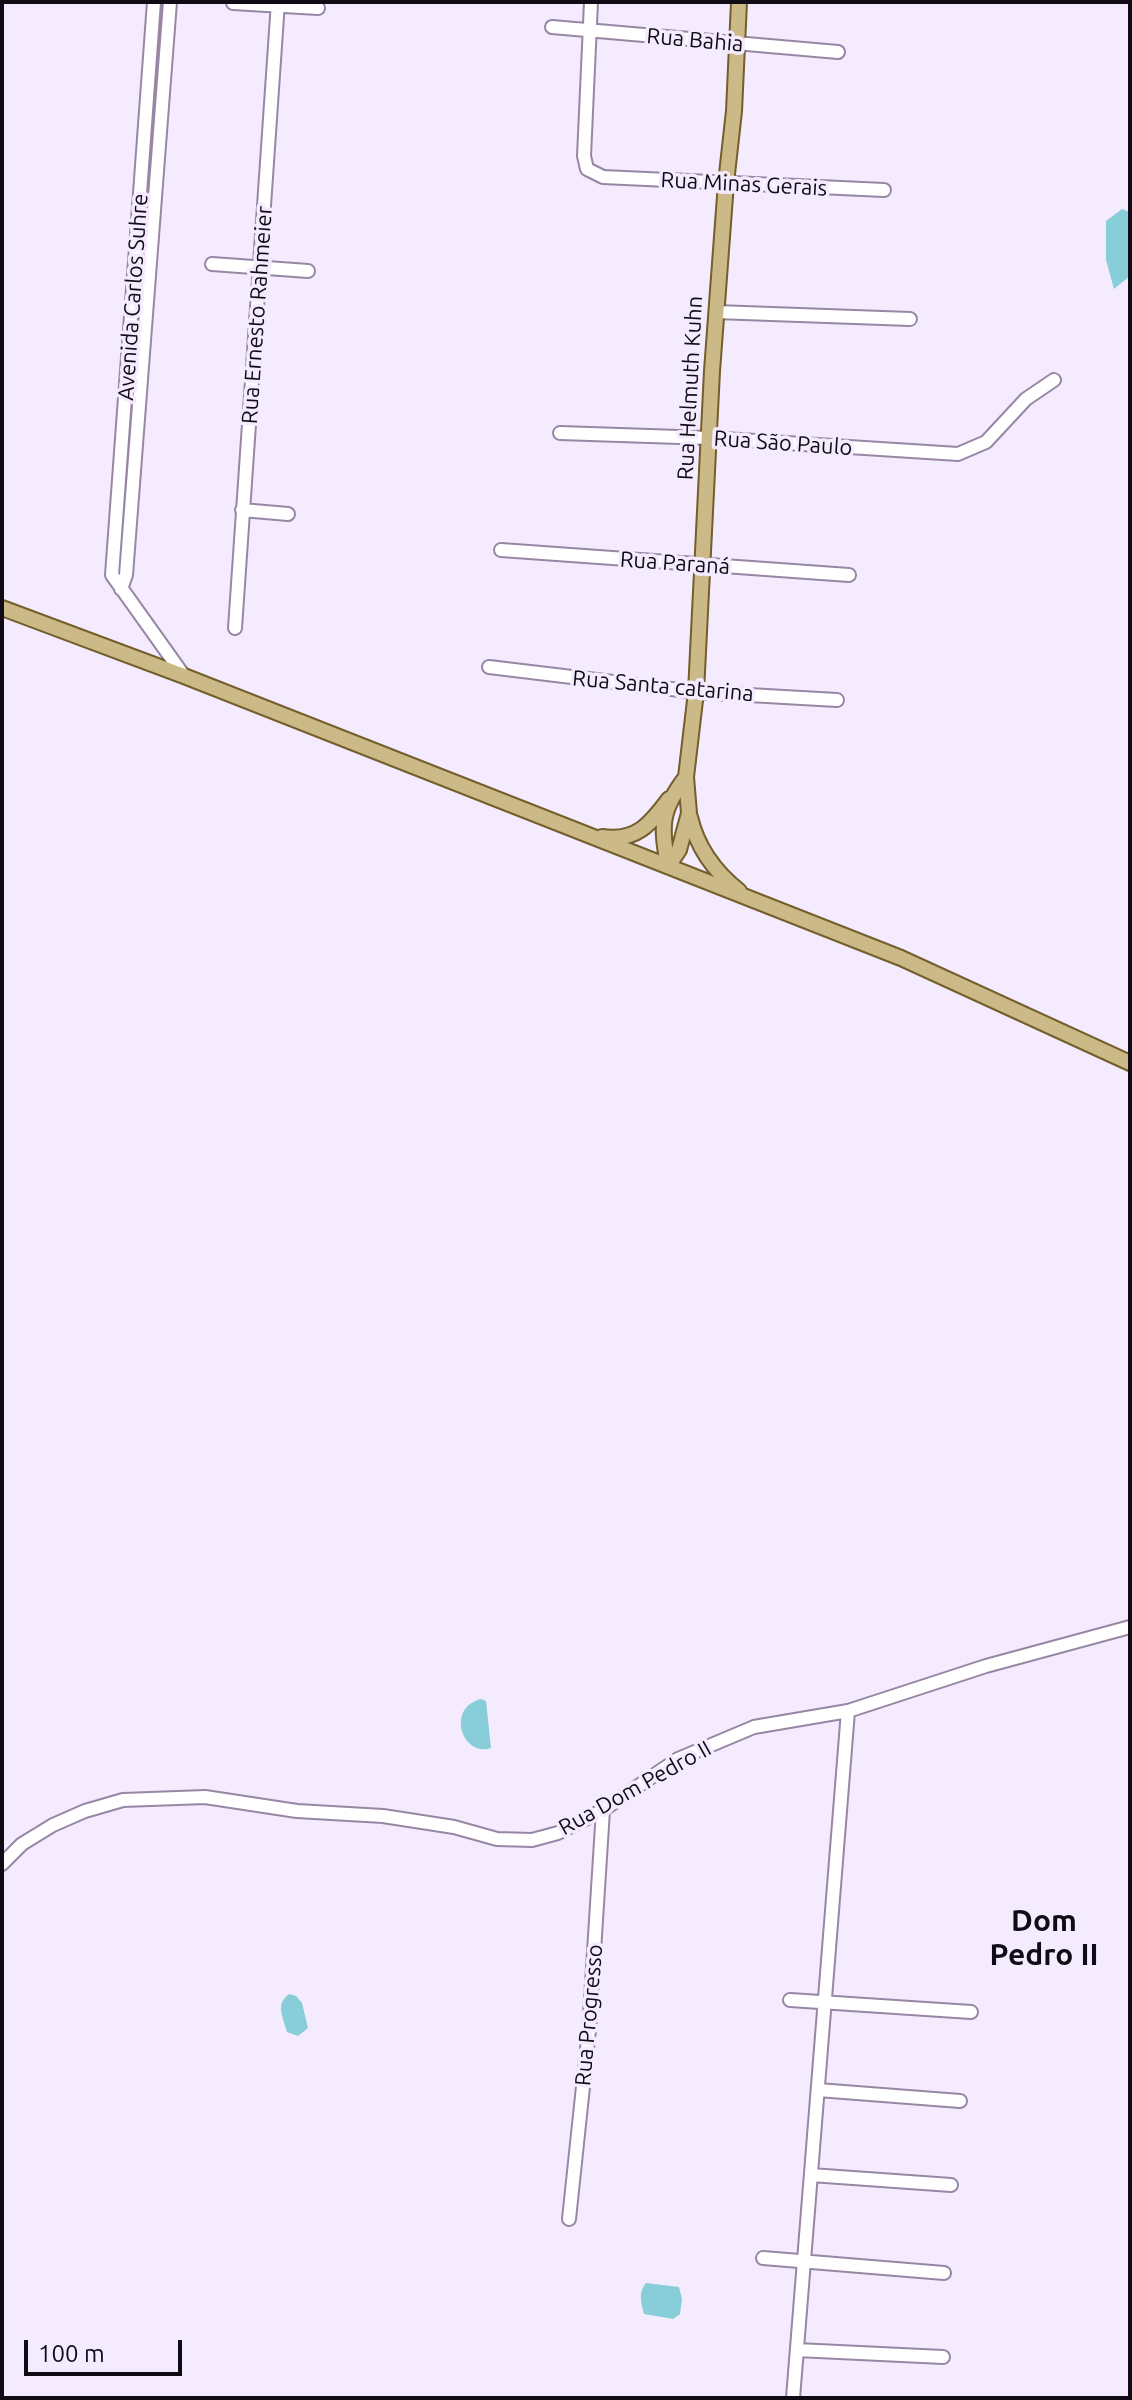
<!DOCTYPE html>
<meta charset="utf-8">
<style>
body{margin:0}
#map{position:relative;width:1132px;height:2400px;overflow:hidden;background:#f5ebff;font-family:Ubuntu,sans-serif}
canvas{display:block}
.frame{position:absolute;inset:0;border:4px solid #100b15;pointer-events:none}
.scale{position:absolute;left:24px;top:2340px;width:158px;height:36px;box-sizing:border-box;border:4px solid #100b15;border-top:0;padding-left:10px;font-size:24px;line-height:28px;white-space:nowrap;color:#100b15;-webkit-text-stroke:6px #f5ebff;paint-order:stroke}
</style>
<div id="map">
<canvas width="1132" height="2400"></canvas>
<div class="frame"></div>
<div class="scale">100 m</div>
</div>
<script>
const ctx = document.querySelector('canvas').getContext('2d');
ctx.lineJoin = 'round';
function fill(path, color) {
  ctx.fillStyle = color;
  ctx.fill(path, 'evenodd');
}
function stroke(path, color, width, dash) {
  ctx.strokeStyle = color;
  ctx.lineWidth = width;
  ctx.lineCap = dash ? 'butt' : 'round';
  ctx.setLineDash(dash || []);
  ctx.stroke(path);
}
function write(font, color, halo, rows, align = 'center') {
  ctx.font = font + ' Ubuntu,sans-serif';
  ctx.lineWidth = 7;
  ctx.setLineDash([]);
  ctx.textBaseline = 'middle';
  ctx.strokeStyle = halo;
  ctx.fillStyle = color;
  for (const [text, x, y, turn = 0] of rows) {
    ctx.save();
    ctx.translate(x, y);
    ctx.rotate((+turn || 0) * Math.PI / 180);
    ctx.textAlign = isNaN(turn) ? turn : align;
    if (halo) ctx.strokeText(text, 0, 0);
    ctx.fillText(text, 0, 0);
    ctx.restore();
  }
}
fill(new Path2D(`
 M 1122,209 L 1130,212 L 1130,276 L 1114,289 L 1106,260 L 1106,221 Z
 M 481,1699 L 486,1701 L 491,1748 C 463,1758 445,1708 481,1699 Z
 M 289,1994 L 296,1996 L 302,2003 L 308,2028 L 298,2036 L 287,2032 C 283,2017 275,2004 289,1994 Z
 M 646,2283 L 679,2287 L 682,2299 L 680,2314 L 673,2319 L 644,2314 C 641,2303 638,2292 646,2283 Z`), '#87ced8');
const minor = new Path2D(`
 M 154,2 L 112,575 L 184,676
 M 591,2 L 584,156 L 587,169 L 603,177 L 884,190
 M 233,3 L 318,8
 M 552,27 L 838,52
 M 212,264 L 308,271
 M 716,312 L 910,319
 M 560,433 L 709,438 L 958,454 L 986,442 L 1026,399 L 1054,380
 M 242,510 L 288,514
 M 501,550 L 849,575
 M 121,589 L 126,575 L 170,2
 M 235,628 L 278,2
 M 489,667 L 696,692 L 837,700
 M 2,1864 L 22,1844 L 53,1825 L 85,1811 L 123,1800 L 205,1797 L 297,1811 L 383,1816 L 454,1827 L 497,1839 L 532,1840 L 558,1833 L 603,1810 L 678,1759 L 754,1727 L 848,1711 L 986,1666 L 1130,1627
 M 790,2000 L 971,2012
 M 818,2090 L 960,2101
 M 811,2175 L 951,2185
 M 569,2219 L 589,2030 L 603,1810
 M 763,2258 L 944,2273
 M 797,2350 L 943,2357
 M 793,2398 L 848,1711`);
const major = new Path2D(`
 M 2,608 L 184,676 L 901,958 L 1130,1063
 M 690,817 C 697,847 715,872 739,891
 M 602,837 C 637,842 651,823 669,799
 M 668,866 L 679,850 L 689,813 L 686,777 L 696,692 L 712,371 L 726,183 L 734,111 L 739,2
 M 668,866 C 661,825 660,811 686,777`);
stroke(minor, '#9787a5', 16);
stroke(major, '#735e2c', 18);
stroke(minor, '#fff', 12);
stroke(major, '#cbb988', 14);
write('22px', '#100b15', '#f5ebff', [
 ["Rua Bahia",695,40,5],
 ["Rua Minas Gerais",744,184,3],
 ["Avenida Carlos Suhre",133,297,-86],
 ["Rua Ernesto Rahmeier",257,315,-86],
 ["Rua Helmuth Kuhn",690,388,-87],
 ["Rua São Paulo",783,443,4],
 ["Rua Paraná",675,563,4],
 ["Rua Santa catarina",663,686,5],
 ["Rua Dom Pedro II",635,1788,-29],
 ["Rua Progresso",589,2015,-85]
]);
write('bold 30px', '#100b15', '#f5ebff', [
 ["Dom",1044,1921],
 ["Pedro II",1044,1955]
]);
</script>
